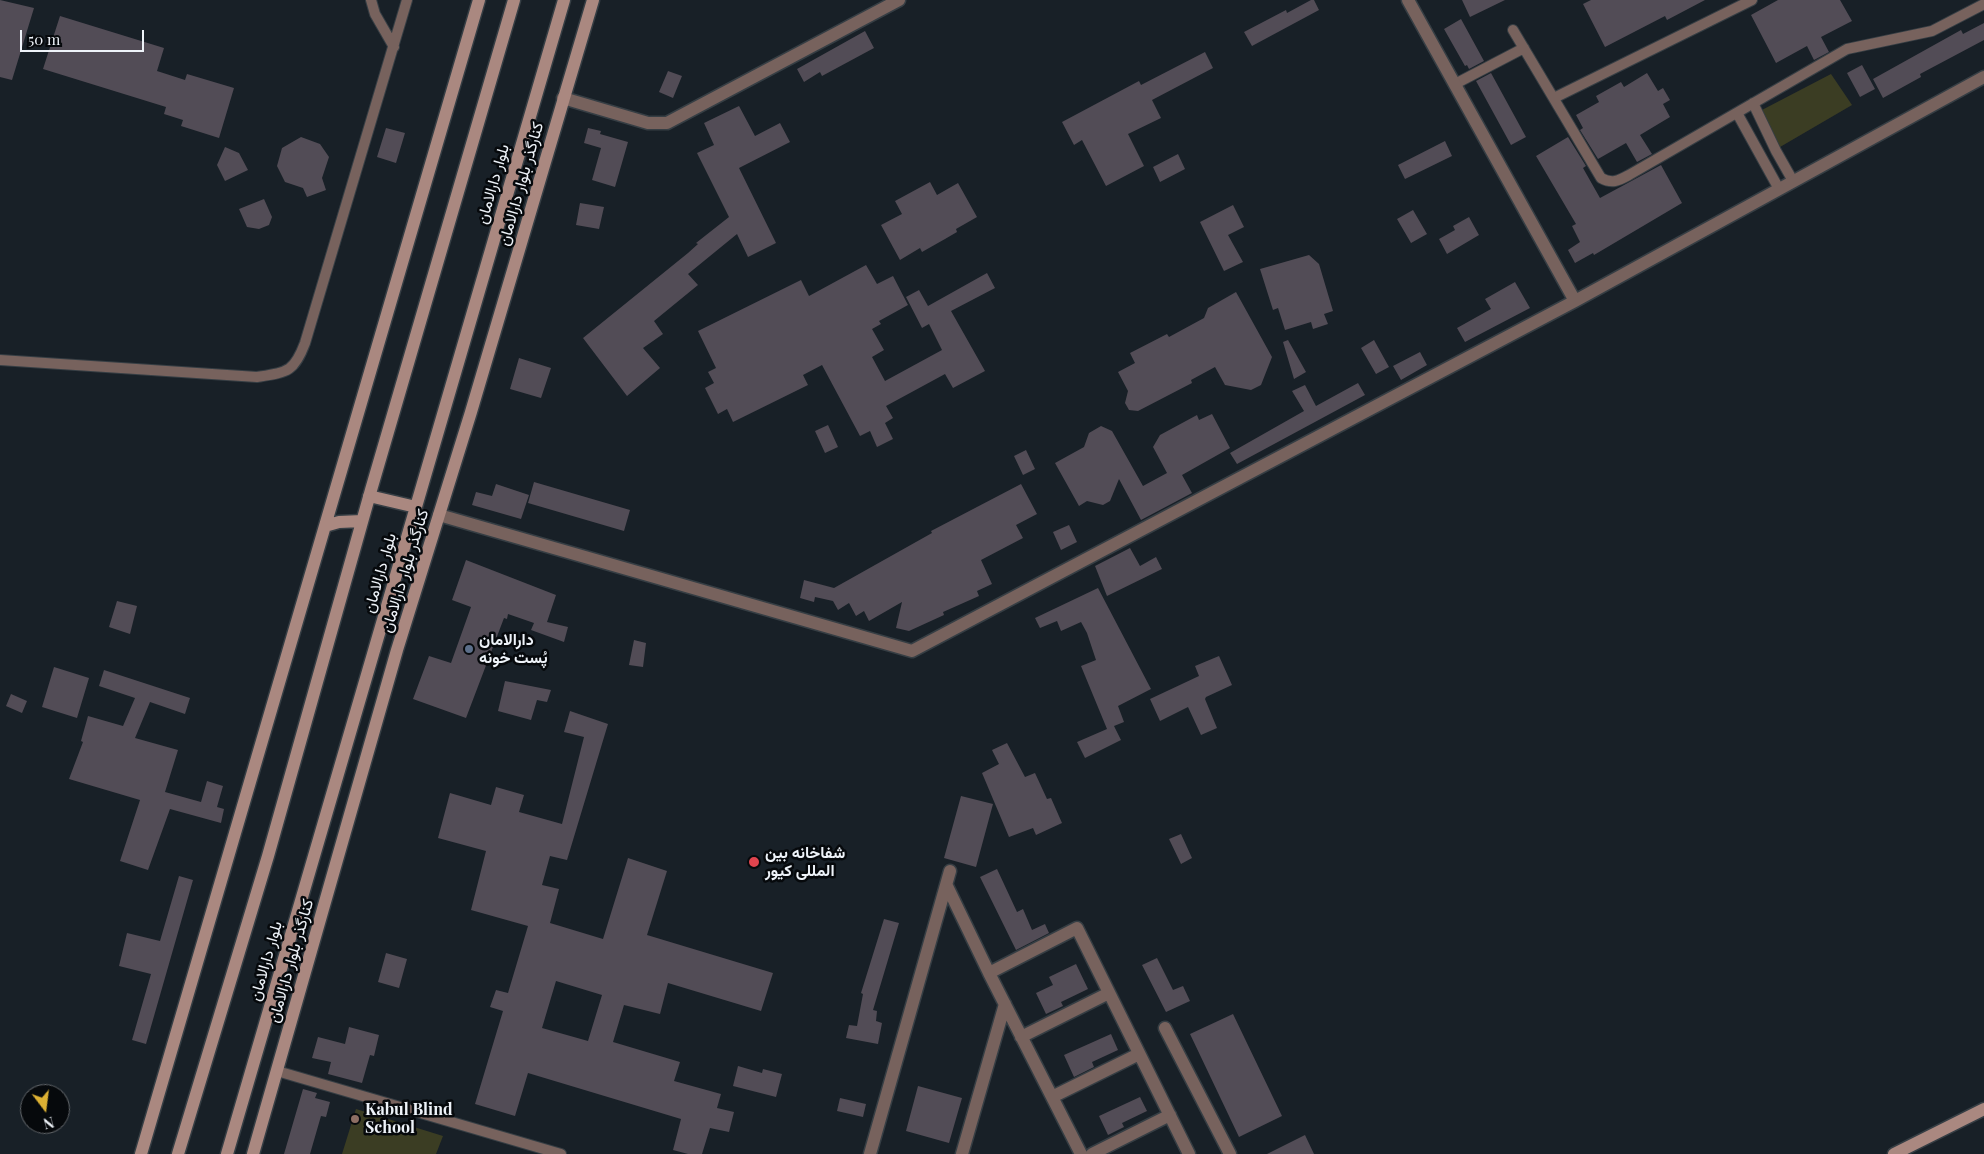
<!DOCTYPE html>
<meta charset="utf-8">
<style>
body{margin:0}
#map{position:relative;width:1984px;height:1154px;overflow:hidden;background:#182027;font-family:"Playfair Display",serif}
canvas{display:block}
.north{position:absolute;left:20px;top:1084px;width:50px;height:50px;box-sizing:border-box;background:#06090c;border:1px solid #63676b;border-radius:50%;rotate:165deg;font-size:14px;font-weight:700;line-height:20px;text-align:center;color:#eef3f9}
.north::after{content:'';display:block;margin:auto;width:18px;height:22px;background:#ddb133;clip-path:polygon(50% 0,100% 100%,50% 72%,0 100%)}
.scale{position:absolute;left:20px;top:30px;width:124px;height:22px;box-sizing:border-box;border:2px solid #eef3f9;border-top:0;padding-left:6px;font-size:15px;line-height:18px;white-space:nowrap;color:#eef3f9;-webkit-text-stroke:4px #06090c;paint-order:stroke}
</style>
<div id="map">
<canvas width="1984" height="1154"></canvas>
<div class="north">N</div>
<div class="scale">50 m</div>
</div>
<script>
const ctx = document.querySelector('canvas').getContext('2d');
ctx.lineJoin = 'round';
function fill(path, color) {
  ctx.fillStyle = color;
  ctx.fill(path, 'evenodd');
}
function stroke(path, color, width, dash) {
  ctx.strokeStyle = color;
  ctx.lineWidth = width;
  ctx.lineCap = dash ? 'butt' : 'round';
  ctx.setLineDash(dash || []);
  ctx.stroke(path);
}
function write(font, color, halo, rows, align = 'center') {
  ctx.font = font + ' "Playfair Display",Vazirmatn,serif';
  ctx.lineWidth = 5;
  ctx.setLineDash([]);
  ctx.textBaseline = 'middle';
  ctx.strokeStyle = halo;
  ctx.fillStyle = color;
  for (const [text, x, y, turn = 0] of rows) {
    ctx.save();
    ctx.translate(x, y);
    ctx.rotate((+turn || 0) * Math.PI / 180);
    ctx.textAlign = isNaN(turn) ? turn : align;
    if (halo) ctx.strokeText(text, 0, 0);
    ctx.fillText(text, 0, 0);
    ctx.restore();
  }
}
fill(new Path2D(`
 M 1831,74 L 1852,105 L 1780,147 L 1760,111 Z
 M 356,1109 L 443,1136 L 436,1154 L 342,1154 Z`), '#3b3d23');
fill(new Path2D(`
 M 0,0 L 34,8 L 12,80 L 0,77 Z
 M 1311,0 L 1314,0 L 1319,10 L 1252,46 L 1244,32 L 1286,10 L 1287,13 Z
 M 1462,0 L 1505,0 L 1470,17 Z
 M 1591,0 L 1705,0 L 1667,20 L 1665,16 L 1605,47 L 1583,4 Z
 M 1778,0 L 1840,0 L 1852,21 L 1821,37 L 1829,52 L 1814,60 L 1807,46 L 1776,63 L 1751,15 Z
 M 60,16 L 164,48 L 157,71 L 185,80 L 187,74 L 234,88 L 219,138 L 181,126 L 183,120 L 164,114 L 166,107 L 43,69 Z
 M 1461,19 L 1484,61 L 1469,69 L 1467,65 L 1465,66 L 1444,29 Z
 M 1984,23 L 1984,40 L 1920,74 L 1921,77 L 1883,98 L 1873,79 L 1961,30 L 1963,34 Z
 M 865,31 L 874,48 L 822,76 L 820,72 L 804,82 L 797,69 Z
 M 1205,52 L 1213,68 L 1152,100 L 1161,118 L 1128,134 L 1144,166 L 1106,186 L 1082,140 L 1074,145 L 1062,122 L 1139,81 L 1141,85 Z
 M 1862,65 L 1875,89 L 1860,97 L 1847,73 Z
 M 668,71 L 682,76 L 673,98 L 659,92 Z
 M 1491,73 L 1526,137 L 1511,145 L 1476,81 Z
 M 1647,73 L 1658,91 L 1663,88 L 1670,100 L 1663,104 L 1670,117 L 1640,135 L 1652,154 L 1637,162 L 1626,143 L 1598,159 L 1580,130 L 1583,128 L 1576,115 L 1599,102 L 1596,96 L 1621,82 L 1624,87 Z
 M 739,106 L 755,136 L 780,123 L 790,142 L 739,168 L 776,243 L 748,257 L 737,234 L 688,274 L 698,285 L 654,321 L 663,334 L 643,348 L 660,368 L 627,396 L 583,338 L 688,253 L 698,244 L 696,243 L 729,217 L 697,153 L 714,145 L 704,123 Z
 M 386,128 L 405,133 L 396,163 L 377,157 Z
 M 588,128 L 601,131 L 600,134 L 628,142 L 615,187 L 592,180 L 601,148 L 584,143 Z
 M 301,137 L 320,144 L 329,157 L 322,178 L 326,190 L 307,197 L 303,188 L 285,182 L 277,166 L 282,148 Z
 M 1568,137 L 1586,166 L 1583,168 L 1600,198 L 1661,165 L 1682,203 L 1594,255 L 1593,253 L 1575,263 L 1568,250 L 1580,242 L 1572,226 L 1576,224 L 1536,156 Z
 M 1445,141 L 1452,156 L 1405,179 L 1398,165 Z
 M 225,147 L 239,153 L 248,170 L 225,181 L 217,165 Z
 M 1178,154 L 1185,169 L 1160,182 L 1153,167 Z
 M 930,182 L 937,195 L 958,183 L 977,217 L 956,229 L 957,232 L 945,239 L 922,252 L 920,248 L 900,260 L 881,225 L 902,214 L 895,201 Z
 M 264,199 L 272,217 L 269,225 L 259,229 L 247,227 L 239,209 Z
 M 580,203 L 604,207 L 599,229 L 576,225 Z
 M 1233,205 L 1244,227 L 1228,235 L 1243,262 L 1224,271 L 1200,222 Z
 M 1413,210 L 1427,234 L 1411,243 L 1397,219 Z
 M 1469,217 L 1479,235 L 1447,254 L 1439,239 L 1455,230 L 1453,226 Z
 M 1309,255 L 1319,264 L 1333,311 L 1324,314 L 1328,324 L 1313,329 L 1311,322 L 1285,330 L 1278,308 L 1273,310 L 1260,269 Z
 M 866,265 L 877,284 L 893,276 L 908,305 L 879,321 L 881,324 L 872,329 L 884,350 L 872,357 L 885,381 L 942,350 L 929,324 L 922,328 L 906,297 L 919,290 L 928,306 L 987,273 L 995,288 L 951,311 L 985,371 L 953,388 L 945,374 L 886,406 L 893,418 L 885,423 L 893,439 L 877,447 L 870,431 L 860,436 L 822,365 L 803,375 L 808,385 L 733,422 L 727,409 L 718,414 L 705,388 L 714,383 L 708,372 L 716,368 L 698,331 L 801,280 L 809,296 Z
 M 1515,282 L 1530,308 L 1465,342 L 1457,328 L 1491,309 L 1485,299 Z
 M 1236,292 L 1272,357 L 1261,385 L 1251,390 L 1225,385 L 1215,367 L 1191,380 L 1192,383 L 1138,411 L 1129,410 L 1125,403 L 1128,391 L 1118,372 L 1135,363 L 1130,353 L 1167,334 L 1169,337 L 1204,318 L 1208,308 Z
 M 1288,340 L 1306,372 L 1294,379 L 1283,342 Z
 M 1374,340 L 1389,367 L 1376,374 L 1361,348 Z
 M 1420,352 L 1427,365 L 1401,380 L 1393,366 Z
 M 519,358 L 551,368 L 541,398 L 510,389 Z
 M 1358,383 L 1365,395 L 1237,464 L 1230,453 L 1304,411 L 1292,391 L 1305,385 L 1316,406 Z
 M 1212,414 L 1230,448 L 1182,475 L 1192,493 L 1141,520 L 1119,479 L 1110,501 L 1103,505 L 1087,501 L 1079,506 L 1055,463 L 1084,447 L 1089,433 L 1101,426 L 1112,431 L 1143,486 L 1167,473 L 1153,447 L 1160,435 L 1197,415 L 1199,420 Z
 M 828,425 L 838,447 L 825,453 L 815,431 Z
 M 1026,450 L 1035,469 L 1023,475 L 1014,456 Z
 M 534,482 L 630,510 L 624,531 L 528,503 Z
 M 496,484 L 529,495 L 521,519 L 472,505 L 476,492 L 492,496 Z
 M 1021,484 L 1037,514 L 1016,525 L 1023,538 L 981,560 L 992,584 L 977,591 L 979,596 L 943,612 L 944,615 L 909,631 L 896,628 L 902,602 L 869,621 L 864,611 L 856,616 L 849,603 L 838,610 L 833,601 L 815,597 L 814,602 L 800,598 L 804,580 L 834,588 L 932,533 L 931,531 Z
 M 1069,525 L 1077,542 L 1061,550 L 1053,532 Z
 M 1130,548 L 1140,566 L 1156,557 L 1162,569 L 1107,596 L 1095,566 Z
 M 466,560 L 556,595 L 547,622 L 568,627 L 564,642 L 531,630 L 534,623 L 508,614 L 507,619 L 504,618 L 466,718 L 413,699 L 429,656 L 451,663 L 471,607 L 452,600 Z
 M 1098,588 L 1151,689 L 1118,706 L 1124,722 L 1114,726 L 1121,740 L 1085,758 L 1077,742 L 1107,729 L 1081,666 L 1096,660 L 1087,633 L 1081,622 L 1061,631 L 1057,621 L 1040,628 L 1035,618 Z
 M 117,601 L 137,606 L 130,634 L 109,627 Z
 M 634,640 L 646,643 L 643,667 L 629,665 Z
 M 1219,656 L 1232,685 L 1206,697 L 1205,699 L 1217,728 L 1201,735 L 1188,707 L 1160,721 L 1150,699 L 1199,676 L 1195,666 Z
 M 54,667 L 89,678 L 77,718 L 42,707 Z
 M 104,670 L 190,698 L 185,714 L 150,702 L 135,738 L 178,750 L 165,792 L 201,802 L 207,781 L 223,786 L 217,807 L 224,809 L 221,823 L 170,809 L 148,870 L 120,861 L 140,800 L 69,779 L 83,742 L 81,741 L 88,716 L 123,726 L 135,698 L 99,686 Z
 M 505,681 L 551,690 L 547,702 L 537,700 L 531,720 L 498,711 Z
 M 11,694 L 27,701 L 22,713 L 6,706 Z
 M 570,711 L 608,724 L 567,860 L 550,856 L 542,885 L 559,889 L 550,923 L 603,939 L 628,858 L 667,871 L 647,935 L 773,973 L 761,1011 L 668,983 L 660,1014 L 624,1005 L 613,1042 L 680,1062 L 674,1081 L 721,1094 L 717,1108 L 734,1112 L 729,1132 L 710,1128 L 702,1154 L 688,1154 L 673,1150 L 681,1119 L 528,1073 L 515,1116 L 475,1104 L 503,1011 L 490,1007 L 496,990 L 508,993 L 528,926 L 471,910 L 486,851 L 438,838 L 450,793 L 491,805 L 496,787 L 524,795 L 519,812 L 562,824 L 584,737 L 564,732 ZM 556,981 L 602,995 L 588,1041 L 542,1028 Z
 M 1007,743 L 1025,777 L 1035,773 L 1047,799 L 1051,798 L 1062,823 L 1036,835 L 1033,828 L 1009,837 L 982,773 L 999,764 L 992,750 Z
 M 961,796 L 993,804 L 976,867 L 944,858 Z
 M 1181,834 L 1192,858 L 1181,864 L 1169,839 Z
 M 997,869 L 1017,912 L 1023,909 L 1032,930 L 1045,924 L 1049,933 L 1016,950 L 980,877 Z
 M 179,876 L 193,880 L 146,1044 L 132,1040 L 151,974 L 119,966 L 127,933 L 160,941 Z
 M 884,919 L 899,923 L 873,1010 L 877,1011 L 876,1021 L 882,1023 L 878,1044 L 846,1038 L 849,1025 L 857,1026 L 863,994 L 861,993 Z
 M 386,953 L 407,959 L 399,988 L 378,982 Z
 M 1157,958 L 1173,990 L 1183,986 L 1190,1001 L 1166,1012 L 1142,965 Z
 M 1076,964 L 1088,989 L 1061,1002 L 1063,1006 L 1046,1014 L 1036,993 L 1053,985 L 1049,977 Z
 M 1233,1014 L 1282,1116 L 1239,1137 L 1190,1034 Z
 M 349,1027 L 379,1035 L 374,1056 L 370,1055 L 362,1083 L 328,1074 L 331,1062 L 312,1058 L 318,1037 L 345,1044 Z
 M 1111,1034 L 1118,1050 L 1092,1062 L 1094,1067 L 1074,1077 L 1064,1055 Z
 M 738,1066 L 762,1073 L 763,1069 L 782,1074 L 776,1097 L 733,1086 Z
 M 918,1086 L 962,1098 L 949,1143 L 906,1131 Z
 M 303,1089 L 317,1093 L 315,1098 L 330,1102 L 326,1117 L 321,1116 L 310,1154 L 284,1154 Z
 M 1140,1097 L 1147,1111 L 1122,1123 L 1124,1127 L 1108,1135 L 1099,1116 Z
 M 840,1098 L 866,1104 L 863,1117 L 837,1111 Z
 M 1305,1135 L 1314,1154 L 1267,1154 Z`), '#524c56');
const lane = new Path2D(`
 M 371,0 L 375,14 L 394,47
 M 1513,30 L 1601,178 C 1612,184 1618,181 1629,175 L 1847,49 L 1932,31 L 1984,4
 M 1455,84 L 1524,48
 M 1554,98 L 1752,0
 M 1753,103 L 1776,151 L 1793,181
 M 1737,113 L 1779,189
 M 0,360 L 257,377 C 288,372 294,372 305,343 L 407,0
 M 277,1071 L 561,1154`);
const street = new Path2D(`
 M 1408,0 L 1575,301
 M 563,98 L 648,123 L 667,123 L 899,0
 M 439,515 L 912,651 L 1575,301 L 1984,77
 M 947,886 L 989,973
 M 1165,1028 L 1230,1154
 M 1021,1037 L 1109,993
 M 1052,1097 L 1139,1054
 M 870,1154 L 950,871
 M 962,1154 L 1005,1004
 M 1081,1154 L 989,973 L 1077,928 L 1189,1154
 M 1092,1154 L 1170,1115`);
const secondary = new Path2D(`
 M 369,496 L 416,507
 M 325,526 L 339,522 L 362,521
 M 141,1154 L 479,0
 M 178,1154 L 268,856 L 371,490 L 514,0
 M 227,1154 L 564,0
 M 253,1154 L 397,650 L 471,412 L 593,0
 M 1894,1154 L 1984,1109`);
stroke(lane, '#363e44', 12);
stroke(street, '#363e44', 15);
stroke(secondary, '#363e44', 15);
stroke(lane, '#77625d', 10);
stroke(street, '#77625d', 12);
stroke(secondary, '#aa8880', 12);
for (const [x, y, r, color] of [
 [469,649,5,"#5c6f8a"],
 [754,862,6,"#e0444e"],
 [355,1119,5,"#8d6e63"]
]) {
  const dot = new Path2D();
  dot.arc(x, y, r, 0, 2 * Math.PI);
  ctx.fillStyle = color;
  ctx.fill(dot);
  stroke(dot, '#06090c', 2);
}
write('16px', '#eef3f9', '#06090c', [
 ["بلوار دارالامان",493,184,-74],
 ["کنارگذر بلوار دارالامان",521,184,-74],
 ["کنارگذر بلوار دارالامان",405,571,-73],
 ["بلوار دارالامان",380,573,-74],
 ["بلوار دارالامان",266,961,-74],
 ["کنارگذر بلوار دارالامان",291,961,-74]
]);
write('bold 16px', '#eef3f9', '#06090c', [
 ["دارالامان",479,640],
 ["پُست خونه",479,658],
 ["شفاخانه بین",765,853],
 ["المللی کیور",765,871],
 ["Kabul Blind",365,1110],
 ["School",365,1128]
], 'left');
</script>
